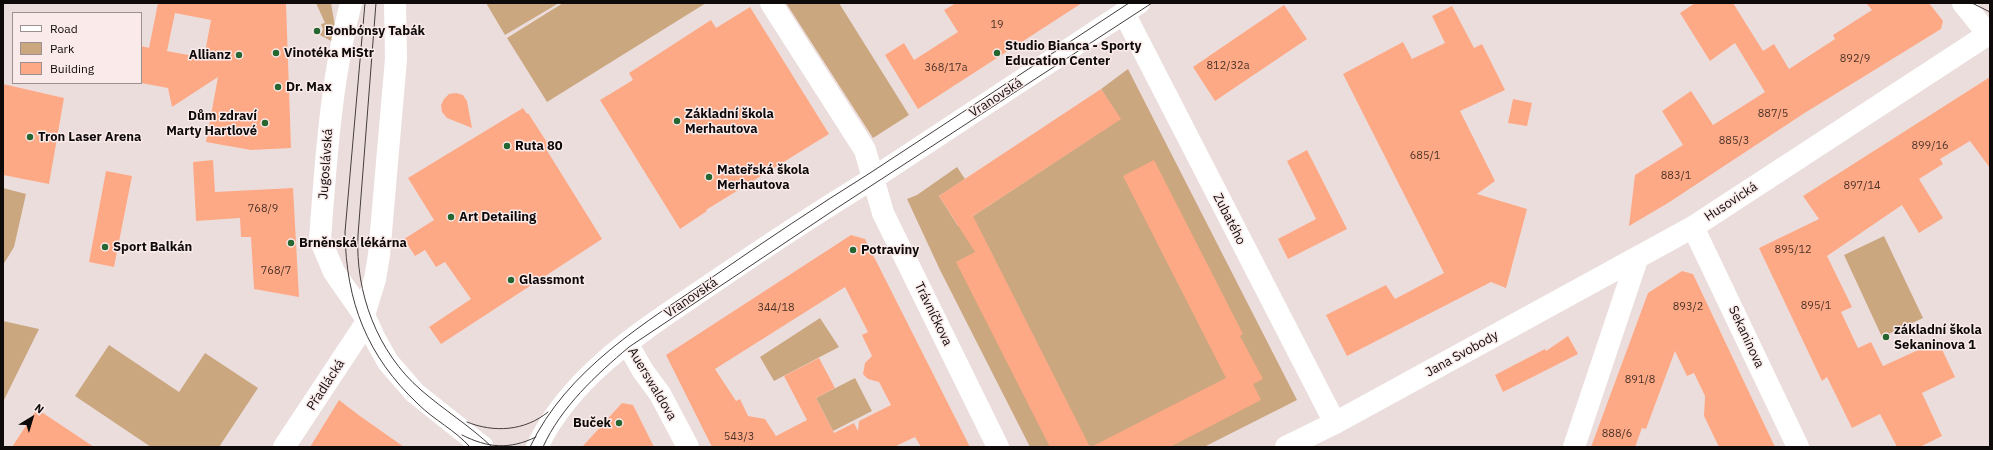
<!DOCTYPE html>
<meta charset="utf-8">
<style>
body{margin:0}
#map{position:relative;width:1993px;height:450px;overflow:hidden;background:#ecdddd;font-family:"IBM Plex Sans",sans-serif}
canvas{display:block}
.frame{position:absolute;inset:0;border:4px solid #0f0a0a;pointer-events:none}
.legend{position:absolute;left:12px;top:12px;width:130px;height:72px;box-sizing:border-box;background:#faeaea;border:1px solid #9c9090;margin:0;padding:5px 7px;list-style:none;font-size:12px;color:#0f0a0a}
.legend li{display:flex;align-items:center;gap:8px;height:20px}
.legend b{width:20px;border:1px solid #9c9090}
.north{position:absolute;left:12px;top:398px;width:40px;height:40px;-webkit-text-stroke:3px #faeaea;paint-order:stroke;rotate:38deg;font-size:11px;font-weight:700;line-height:16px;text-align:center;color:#0f0a0a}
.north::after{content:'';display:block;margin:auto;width:14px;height:18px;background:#0f0a0a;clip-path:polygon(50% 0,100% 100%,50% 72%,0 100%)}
</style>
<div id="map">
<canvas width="1993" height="450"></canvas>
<div class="frame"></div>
<ul class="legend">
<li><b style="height:5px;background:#fff"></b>Road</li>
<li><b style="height:11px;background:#cba780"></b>Park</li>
<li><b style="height:11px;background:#fea985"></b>Building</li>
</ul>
<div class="north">N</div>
</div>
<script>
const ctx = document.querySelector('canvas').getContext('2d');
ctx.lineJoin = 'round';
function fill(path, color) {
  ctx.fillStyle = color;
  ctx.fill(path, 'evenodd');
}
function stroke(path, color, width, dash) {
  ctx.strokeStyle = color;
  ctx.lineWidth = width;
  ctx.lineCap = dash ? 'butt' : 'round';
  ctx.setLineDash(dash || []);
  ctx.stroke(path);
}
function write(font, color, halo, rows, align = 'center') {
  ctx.font = font + ' "IBM Plex Sans",sans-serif';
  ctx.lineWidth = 3;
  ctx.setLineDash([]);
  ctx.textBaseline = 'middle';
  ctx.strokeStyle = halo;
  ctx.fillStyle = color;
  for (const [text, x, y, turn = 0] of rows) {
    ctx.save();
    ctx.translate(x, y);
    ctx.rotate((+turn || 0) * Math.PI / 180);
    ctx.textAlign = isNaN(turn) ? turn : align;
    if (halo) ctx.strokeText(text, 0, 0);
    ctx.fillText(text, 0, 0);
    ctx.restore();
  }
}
fill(new Path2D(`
 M 316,3 L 331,3 L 335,26 L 333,42 L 320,35 L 323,29 L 321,24 L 325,23 Z
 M 486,3 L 559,3 L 505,35 Z
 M 563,3 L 706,3 L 547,102 L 507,38 Z
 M 786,3 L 839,3 L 909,115 L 873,138 Z
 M 1128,69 L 1297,400 L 1204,447 L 1030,447 L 940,270 L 907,199 L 917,195 L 957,167 L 965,179 L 939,196 L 958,226 L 1120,119 L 1101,89 Z
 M 3,188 L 26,194 L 14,247 L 3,265 Z
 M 1884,236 L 1923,318 L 1882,337 L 1844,255 Z
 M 820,318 L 839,347 L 774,381 L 760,357 Z
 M 3,321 L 39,329 L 3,402 Z
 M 109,345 L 179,392 L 205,353 L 258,388 L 219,447 L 151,447 L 75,396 Z
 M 855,378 L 872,411 L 833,431 L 816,398 Z`), '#cba780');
fill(new Path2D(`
 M 158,3 L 286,3 L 291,148 L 251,150 L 206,142 L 218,77 L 172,107 L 168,88 L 141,83 L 141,46 L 149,48 ZM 175,13 L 211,20 L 204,58 L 167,51 Z
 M 956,3 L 1082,3 L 918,109 L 885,55 L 904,43 L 914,60 L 958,32 L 944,10 Z
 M 1695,3 L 1733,3 L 1763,51 L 1774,44 L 1789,69 L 1835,39 L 1833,35 L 1872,10 L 1866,3 L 1929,3 L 1943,21 L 1941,29 L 1803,114 L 1668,203 L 1629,226 L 1635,175 L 1683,145 L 1662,111 L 1691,91 L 1713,125 L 1765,92 L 1735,43 L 1710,61 L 1680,13 Z
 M 1284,5 L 1307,39 L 1215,101 L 1193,67 Z
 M 1452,6 L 1474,48 L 1482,44 L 1505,90 L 1460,111 L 1495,181 L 1477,194 L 1527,209 L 1506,288 L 1491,282 L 1347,356 L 1326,315 L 1386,285 L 1395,299 L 1444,273 L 1343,74 L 1403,42 L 1412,59 L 1445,43 L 1432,16 Z
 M 750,7 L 829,134 L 706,210 L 707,211 L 680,229 L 600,100 L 633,80 L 629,73 L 711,20 L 716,28 Z
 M 1990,77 L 1990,168 L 1970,141 L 1940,159 L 1943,164 L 1919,179 L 1943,218 L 1919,233 L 1902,205 L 1827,256 L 1852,307 L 1841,312 L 1858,348 L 1871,342 L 1883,366 L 1938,341 L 1955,377 L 1922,393 L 1942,436 L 1920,447 L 1897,447 L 1880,414 L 1852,428 L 1827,377 L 1822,381 L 1759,248 L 1819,219 L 1803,196 Z
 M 3,84 L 64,98 L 49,184 L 3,175 Z
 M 1101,89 L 1121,119 L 973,216 L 1090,447 L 1050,447 L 956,262 L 975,252 L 939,196 Z
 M 456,93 L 463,95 L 467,101 L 472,128 L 447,118 L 442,112 L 441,105 L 444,99 L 449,94 Z
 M 1513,99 L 1532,103 L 1527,126 L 1508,123 Z
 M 523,108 L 527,114 L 528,113 L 550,147 L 546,149 L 602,239 L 441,344 L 429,327 L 471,299 L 445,262 L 436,267 L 425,250 L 415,256 L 404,239 L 434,220 L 408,178 Z
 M 1307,150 L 1347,229 L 1288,259 L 1278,239 L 1316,219 L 1287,161 Z
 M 213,160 L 215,192 L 293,188 L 299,297 L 254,289 L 251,237 L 241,237 L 240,218 L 196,221 L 193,162 Z
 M 1154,160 L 1243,334 L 1240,336 L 1263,379 L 1253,384 L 1261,400 L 1170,447 L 1091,447 L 1226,378 L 1123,176 Z
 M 106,171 L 132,176 L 114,267 L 89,262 Z
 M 851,235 L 865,239 L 970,447 L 921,447 L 915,437 L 894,447 L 712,447 L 666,355 ZM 845,287 L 868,332 L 862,335 L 872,356 L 865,363 L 863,374 L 868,379 L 879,382 L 891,405 L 859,421 L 858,431 L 854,423 L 834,433 L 816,398 L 835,388 L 819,358 L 784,376 L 807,420 L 776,436 L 765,419 L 748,416 L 740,399 L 736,401 L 715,369 Z
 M 1682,271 L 1693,274 L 1775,447 L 1719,447 L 1704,416 L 1705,396 L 1694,373 L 1687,376 L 1675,351 L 1646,429 L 1642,428 L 1635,447 L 1591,447 L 1648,293 Z
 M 1568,336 L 1578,354 L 1503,392 L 1495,375 L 1545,349 L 1546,351 Z
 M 339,400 L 360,416 L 404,447 L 310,447 Z
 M 622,403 L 633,405 L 654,447 L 582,447 Z
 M 37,409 L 94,447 L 12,447 Z`), '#fea985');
stroke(new Path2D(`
 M 771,3 L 865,150 L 883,213 L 998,447
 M 1963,3 L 1988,34
 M 1124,13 L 1335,423
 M 1693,227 L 1798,447
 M 627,343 L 643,371 L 660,394 L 688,447
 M 284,447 L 366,323
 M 537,447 C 573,371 650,326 717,280 C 768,245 820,211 872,179 L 1139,3
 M 1286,447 L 1335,423 L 1693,227 L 1990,33
 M 1574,447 L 1637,259`), '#fff', 22);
stroke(new Path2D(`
 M 351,3 C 331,80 326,159 320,239 L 334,272 L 364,315 L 374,337 L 388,362 L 415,393 L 483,447
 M 364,315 L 375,279 L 379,255 L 396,59 L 395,3`), '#fff', 22);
stroke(new Path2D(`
 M 365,3 L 345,232 C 346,302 367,356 418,404 C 434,420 455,430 470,447
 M 376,3 L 358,235 C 355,292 377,352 421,390 C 444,410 470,426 492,447
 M 1972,3 L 1990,12
 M 467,422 C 494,433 525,431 548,412
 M 462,435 C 488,448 509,450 536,437
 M 530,447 C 567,369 645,323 714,276 C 765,241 817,206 870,173 L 1129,3
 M 543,447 C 561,407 596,375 629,347 L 837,208 L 1152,3`), '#443d3d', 1);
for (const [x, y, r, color] of [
 [317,31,4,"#266630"],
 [276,53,4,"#266630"],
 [997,53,4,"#266630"],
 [239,55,4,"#266630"],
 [278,87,4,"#266630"],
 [677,121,4,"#266630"],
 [265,123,4,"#266630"],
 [30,137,4,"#266630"],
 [507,146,4,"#266630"],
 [709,177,4,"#266630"],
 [451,217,4,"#266630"],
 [291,243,4,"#266630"],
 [105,247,4,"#266630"],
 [853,250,4,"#266630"],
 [511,280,4,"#266630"],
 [1886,337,4,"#266630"],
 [619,423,4,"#266630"]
]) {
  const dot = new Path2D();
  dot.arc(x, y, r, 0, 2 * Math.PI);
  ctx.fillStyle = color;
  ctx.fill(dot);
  stroke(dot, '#faeaea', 1.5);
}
write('11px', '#4b3229', null, [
 ["19",997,25],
 ["892/9",1855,59],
 ["812/32a",1228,66],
 ["368/17a",946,68],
 ["887/5",1773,114],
 ["885/3",1734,141],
 ["899/16",1930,146],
 ["685/1",1425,156],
 ["883/1",1676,176],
 ["897/14",1862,186],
 ["768/9",263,209],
 ["895/12",1793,250],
 ["768/7",276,271],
 ["895/1",1816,306],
 ["893/2",1688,307],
 ["344/18",776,308],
 ["891/8",1640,380],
 ["888/6",1617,434],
 ["543/3",739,437]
]);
write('bold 13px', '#0f0a0a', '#faeaea', [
 ["Bonbónsy Tabák",325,31],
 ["Studio Bianca - Sporty",1005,46],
 ["Education Center",1005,61],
 ["Vinotéka MiStr",284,53],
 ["Allianz",231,55,"right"],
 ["Dr. Max",286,87],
 ["Základní škola",685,114],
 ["Merhautova",685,129],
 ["Dům zdraví",257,116,"right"],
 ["Marty Hartlové",257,131,"right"],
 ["Tron Laser Arena",38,137],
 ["Ruta 80",515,146],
 ["Mateřská škola",717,170],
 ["Merhautova",717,185],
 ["Art Detailing",459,217],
 ["Brněnská lékárna",299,243],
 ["Sport Balkán",113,247],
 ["Potraviny",861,250],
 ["Glassmont",519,280],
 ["základní škola",1894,330],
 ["Sekaninova 1",1894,345],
 ["Buček",611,423,"right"]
], 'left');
write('13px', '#0f0a0a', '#faeaea', [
 ["Vranovská",996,98,-33],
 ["Jugoslávská",326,164,-86],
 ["Husovická",1731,202,-33],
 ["Zubatého",1229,219,63],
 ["Vranovská",691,298,-34],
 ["Trávníčkova",933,314,64],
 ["Sekaninova",1746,337,65],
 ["Jana Svobody",1462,354,-29],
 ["Auerswaldova",652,384,59],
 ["Přadlácká",326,385,-57]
]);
</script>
